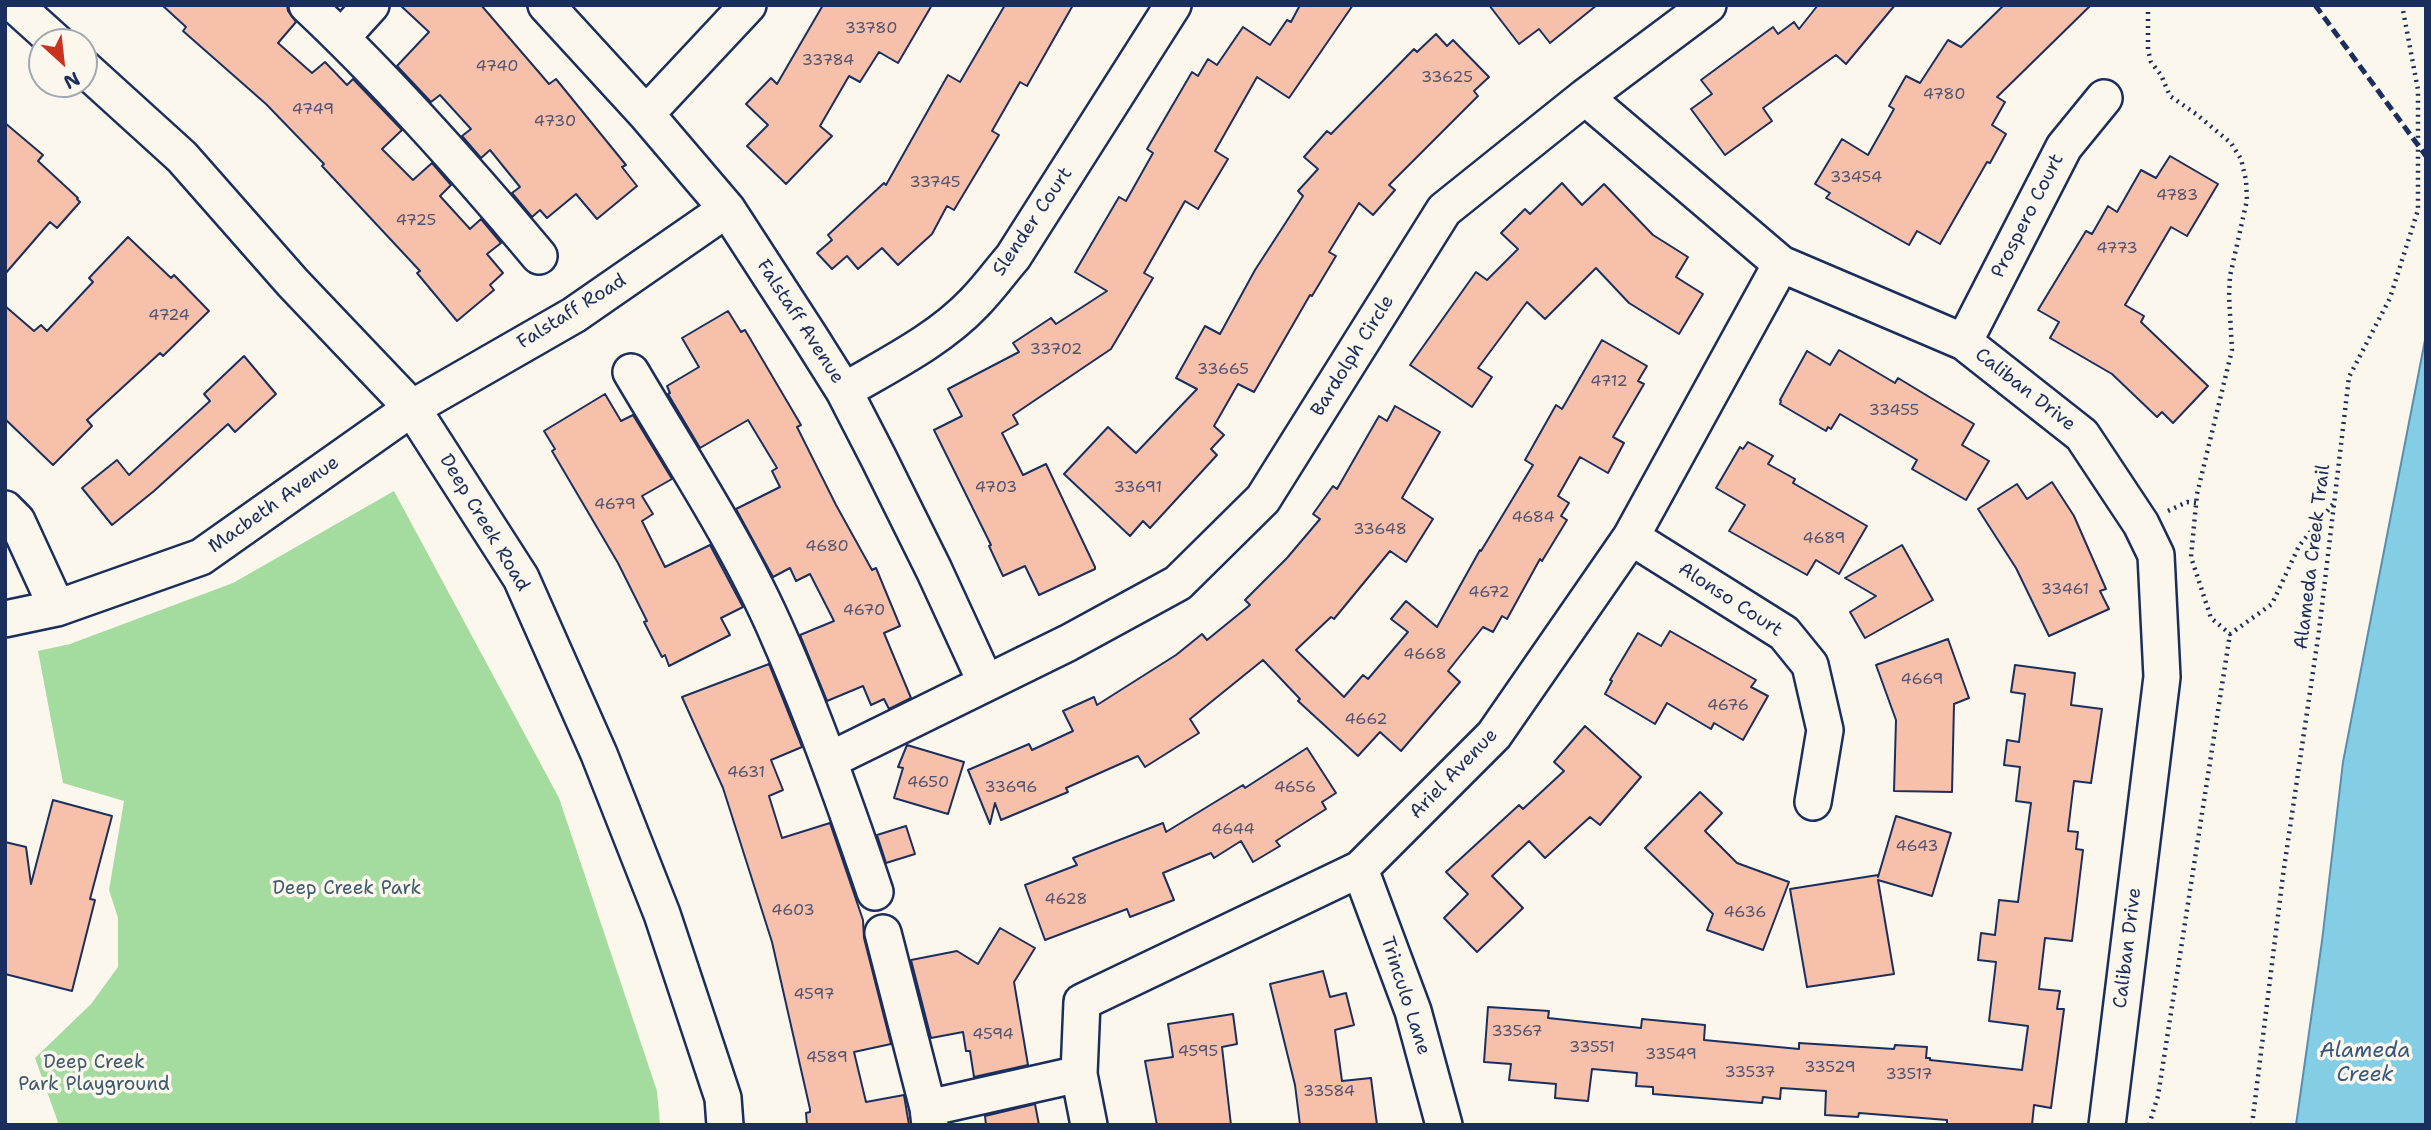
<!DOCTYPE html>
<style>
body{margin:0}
#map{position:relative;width:2431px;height:1130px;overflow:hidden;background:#fbf7ec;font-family:"Shantell Sans",sans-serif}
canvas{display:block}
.frame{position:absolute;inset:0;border:7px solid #1b2f5e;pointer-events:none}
.north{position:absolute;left:28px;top:28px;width:70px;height:70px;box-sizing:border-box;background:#fbf7ec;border:2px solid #a1a7b3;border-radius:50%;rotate:153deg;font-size:19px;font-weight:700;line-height:28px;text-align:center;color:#1b2f5e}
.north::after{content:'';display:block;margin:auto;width:24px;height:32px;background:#c8321e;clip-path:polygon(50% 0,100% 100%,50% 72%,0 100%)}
</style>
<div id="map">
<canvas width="2431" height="1130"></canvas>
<div class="frame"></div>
<div class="north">N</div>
</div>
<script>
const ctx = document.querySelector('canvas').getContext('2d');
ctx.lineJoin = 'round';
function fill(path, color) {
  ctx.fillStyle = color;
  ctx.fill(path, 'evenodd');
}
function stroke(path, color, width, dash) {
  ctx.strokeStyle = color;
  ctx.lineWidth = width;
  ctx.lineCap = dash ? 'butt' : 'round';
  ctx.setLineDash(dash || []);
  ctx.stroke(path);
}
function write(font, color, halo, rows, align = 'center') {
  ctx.font = font + ' "Shantell Sans",sans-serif';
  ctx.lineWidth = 7;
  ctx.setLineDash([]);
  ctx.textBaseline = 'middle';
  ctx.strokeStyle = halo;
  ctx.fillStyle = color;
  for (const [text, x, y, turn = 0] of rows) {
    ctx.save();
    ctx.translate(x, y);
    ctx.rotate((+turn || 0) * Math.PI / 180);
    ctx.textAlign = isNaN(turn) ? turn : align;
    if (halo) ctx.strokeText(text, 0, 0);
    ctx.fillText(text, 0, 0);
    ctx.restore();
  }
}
fill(new Path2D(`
 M 394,491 L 559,798 L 657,1091 L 660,1125 L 59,1125 L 35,1058 L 91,1004 L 118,967 L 118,918 L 109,890 L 124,801 L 63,783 L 38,651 L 70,644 L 233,583 Z`), '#a4db9f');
const water = new Path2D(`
 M 2426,335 L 2426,1125 L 2296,1125 L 2322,941 L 2343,762 Z`);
fill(water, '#84cee5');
stroke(water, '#5a8eaf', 2);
const building = new Path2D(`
 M 162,5 L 287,5 L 288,11 L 296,22 L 278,43 L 312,73 L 325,62 L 347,85 L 353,79 L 402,130 L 382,149 L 413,180 L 432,163 L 451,185 L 440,196 L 470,229 L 481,219 L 501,243 L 487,254 L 503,273 L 490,285 L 494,290 L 457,321 L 417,273 L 420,271 L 322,166 L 324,164 L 266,104 L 183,31 L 186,27 Z
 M 400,5 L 481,5 L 549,84 L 556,79 L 626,165 L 622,167 L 637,186 L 597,219 L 576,194 L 547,218 L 540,210 L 532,217 L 512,193 L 520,187 L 490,150 L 481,158 L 462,136 L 471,129 L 440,95 L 431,102 L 397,66 L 429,32 Z
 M 823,5 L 932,5 L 898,63 L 879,52 L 860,82 L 849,76 L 820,126 L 832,136 L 786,184 L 747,146 L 768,125 L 746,104 L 771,78 L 777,84 Z
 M 1005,5 L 1073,5 L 1027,86 L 1020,82 L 992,131 L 999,135 L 954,210 L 947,206 L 932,234 L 898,265 L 882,248 L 858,269 L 847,256 L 832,269 L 817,253 L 832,240 L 828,235 L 884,183 L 886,185 L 948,75 L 960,82 Z
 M 1300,5 L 1353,5 L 1289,98 L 1257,77 L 1215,151 L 1228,159 L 1198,209 L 1185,201 L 1144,273 L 1153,278 L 1111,349 L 1013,415 L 1018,424 L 1002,433 L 1023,475 L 1046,464 L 1095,567 L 1095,569 L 1039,595 L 1025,566 L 1003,576 L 989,546 L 991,545 L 934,430 L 962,416 L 948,389 L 1019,352 L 1013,343 L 1051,318 L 1056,324 L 1107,291 L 1075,272 L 1119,197 L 1126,201 L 1153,153 L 1147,149 L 1192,72 L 1198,76 L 1208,59 L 1217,65 L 1243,27 L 1270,45 L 1287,20 L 1291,22 Z
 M 1489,5 L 1597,5 L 1550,43 L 1539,29 L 1519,44 Z
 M 1818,5 L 1895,5 L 1846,64 L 1836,55 L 1763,108 L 1772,121 L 1725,155 L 1691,109 L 1712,94 L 1701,80 L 1773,27 L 1778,34 L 1794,22 L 1799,29 Z
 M 2004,5 L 2091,5 L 1997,97 L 2005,102 L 1992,125 L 2006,134 L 1990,163 L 1987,162 L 1940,244 L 1917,231 L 1909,245 L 1826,198 L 1830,193 L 1815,184 L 1842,139 L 1868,155 L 1894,109 L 1889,106 L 1906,76 L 1920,83 L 1948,40 L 1961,47 Z
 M 1436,34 L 1447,46 L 1453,40 L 1489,77 L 1474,91 L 1478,96 L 1389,185 L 1395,190 L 1373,215 L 1359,203 L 1329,252 L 1336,256 L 1312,296 L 1310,295 L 1254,392 L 1238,384 L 1214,426 L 1224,435 L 1211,449 L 1217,455 L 1150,528 L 1143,521 L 1130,536 L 1064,474 L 1108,427 L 1136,453 L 1197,389 L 1176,378 L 1205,326 L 1220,334 L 1255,270 L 1303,196 L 1298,191 L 1318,169 L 1304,157 L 1327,131 L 1331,134 L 1414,49 L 1417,52 Z
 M 5,123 L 43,155 L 38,161 L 78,198 L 77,199 L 80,202 L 57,228 L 50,222 L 5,274 Z
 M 2170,156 L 2218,184 L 2187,236 L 2171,227 L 2125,305 L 2144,316 L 2141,322 L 2208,386 L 2173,423 L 2162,412 L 2157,417 L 2112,374 L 2050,338 L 2059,322 L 2038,310 L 2086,231 L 2092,234 L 2108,206 L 2117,212 L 2141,170 L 2156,178 Z
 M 1562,183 L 1582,205 L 1604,184 L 1653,235 L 1688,257 L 1676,277 L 1703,294 L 1679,334 L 1629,303 L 1596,268 L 1545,319 L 1527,302 L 1478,368 L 1492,377 L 1472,407 L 1410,365 L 1476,272 L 1487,280 L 1518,249 L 1501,233 L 1525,209 L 1530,214 Z
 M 128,237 L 171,278 L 174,275 L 209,311 L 163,356 L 160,353 L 87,420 L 92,426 L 53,465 L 5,419 L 5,306 L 34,331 L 41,325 L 47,331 L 93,282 L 89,278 Z
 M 728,311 L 741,332 L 745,330 L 801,425 L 797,427 L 836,505 L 872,570 L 876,568 L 900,626 L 884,633 L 911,698 L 889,709 L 884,699 L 871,705 L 863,686 L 827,701 L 800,635 L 834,621 L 810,574 L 796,581 L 790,568 L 773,577 L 736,509 L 780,487 L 772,471 L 777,468 L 748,420 L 700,448 L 668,394 L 670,393 L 667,386 L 699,367 L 682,338 Z
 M 1602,340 L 1647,366 L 1638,381 L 1644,384 L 1613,437 L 1624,443 L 1608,473 L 1580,457 L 1558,496 L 1569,503 L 1561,516 L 1567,520 L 1542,561 L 1540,559 L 1507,619 L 1502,616 L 1493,632 L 1483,627 L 1448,671 L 1460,682 L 1401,751 L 1380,732 L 1358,756 L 1298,701 L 1300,699 L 1263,660 L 1190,719 L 1199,733 L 1145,767 L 1138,756 L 1066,788 L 1068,792 L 1001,820 L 995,803 L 990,824 L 968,770 L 1029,744 L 1032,750 L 1073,731 L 1063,711 L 1094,697 L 1097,705 L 1176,655 L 1202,634 L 1207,640 L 1250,605 L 1245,600 L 1287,558 L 1320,519 L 1313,514 L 1333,486 L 1337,489 L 1379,416 L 1387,421 L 1395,406 L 1440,432 L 1402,498 L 1433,519 L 1406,562 L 1390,551 L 1334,619 L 1331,617 L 1296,650 L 1344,697 L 1363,675 L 1368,679 L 1408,632 L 1391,619 L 1406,601 L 1437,627 L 1480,550 L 1481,551 L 1533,465 L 1525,460 L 1556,405 L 1562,409 Z
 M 1839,350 L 1895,383 L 1898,378 L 1974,424 L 1962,445 L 1989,461 L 1966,500 L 1912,469 L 1917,460 L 1840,414 L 1831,429 L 1828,427 L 1826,431 L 1780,404 L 1781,401 L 1780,400 L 1807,351 L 1830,365 Z
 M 244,356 L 276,394 L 235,432 L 228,424 L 154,491 L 112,525 L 82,488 L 117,460 L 129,475 L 210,401 L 204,394 Z
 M 605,394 L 621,421 L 633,415 L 672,479 L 642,496 L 653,514 L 642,521 L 665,567 L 710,545 L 743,607 L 721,618 L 730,635 L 669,666 L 665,655 L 662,657 L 644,622 L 647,621 L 618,563 L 552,451 L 555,449 L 544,431 Z
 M 1748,442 L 1773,456 L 1768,464 L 1795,479 L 1793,483 L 1867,526 L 1839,574 L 1816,560 L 1807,575 L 1729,531 L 1745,505 L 1716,488 L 1740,447 L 1743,449 Z
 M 2052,482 L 2074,516 L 2106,589 L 2100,591 L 2109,609 L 2049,636 L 2016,568 L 1978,509 L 2017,484 L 2027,499 Z
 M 1902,545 L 1933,600 L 1865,638 L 1850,612 L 1876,596 L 1845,578 Z
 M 1670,631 L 1756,680 L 1751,687 L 1768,696 L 1743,740 L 1714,723 L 1711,729 L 1667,703 L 1655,724 L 1605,694 L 1612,681 L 1610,680 L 1638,633 L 1661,646 Z
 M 1948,639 L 1969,698 L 1954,704 L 1952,792 L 1894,791 L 1896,720 L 1876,665 Z
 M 769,664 L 802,747 L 771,760 L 783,790 L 769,796 L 782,838 L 830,823 L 863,920 L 864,938 L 891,1044 L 854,1052 L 866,1102 L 904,1095 L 909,1125 L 807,1125 L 806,1113 L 810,1112 L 810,1109 L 772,942 L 723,788 L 682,697 Z
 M 2015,665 L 2075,673 L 2071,705 L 2102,709 L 2091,783 L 2074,781 L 2068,831 L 2078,832 L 2076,849 L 2083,850 L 2072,941 L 2045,938 L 2039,989 L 2060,991 L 2057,1009 L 2064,1009 L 2051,1108 L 2034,1105 L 2032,1125 L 1947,1125 L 1947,1120 L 1859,1113 L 1858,1117 L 1825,1115 L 1826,1091 L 1781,1088 L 1780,1099 L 1763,1097 L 1762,1103 L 1653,1094 L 1653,1087 L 1636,1086 L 1637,1073 L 1592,1069 L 1588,1101 L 1555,1098 L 1556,1084 L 1509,1080 L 1511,1064 L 1484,1062 L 1488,1007 L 1549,1011 L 1548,1018 L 1641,1028 L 1642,1019 L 1705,1025 L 1704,1040 L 1799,1049 L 1799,1043 L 1894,1049 L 1895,1045 L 1927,1047 L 1926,1058 L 1930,1058 L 1930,1060 L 2022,1070 L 2028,1026 L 1989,1021 L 1996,962 L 1978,960 L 1981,933 L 1995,935 L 1999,900 L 2018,902 L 2031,803 L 2016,801 L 2020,767 L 2004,765 L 2007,740 L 2019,742 L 2025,694 L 2011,692 Z
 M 1585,726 L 1641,777 L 1600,825 L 1590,817 L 1545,858 L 1529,841 L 1492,876 L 1523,908 L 1477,952 L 1444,918 L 1468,894 L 1446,872 L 1519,805 L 1523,809 L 1564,771 L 1554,762 Z
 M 907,745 L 964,762 L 948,814 L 894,798 L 903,768 L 898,767 Z
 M 1307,748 L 1336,793 L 1322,802 L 1326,809 L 1276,841 L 1280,846 L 1253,862 L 1241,841 L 1214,858 L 1211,853 L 1163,873 L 1174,900 L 1130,917 L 1127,909 L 1045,940 L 1025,885 L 1077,865 L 1073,858 L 1163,823 L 1166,832 L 1243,785 L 1245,788 Z
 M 1700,792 L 1722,813 L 1705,831 L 1737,863 L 1789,882 L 1763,950 L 1707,930 L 1713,914 L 1645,848 Z
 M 53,800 L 112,816 L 90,899 L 95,900 L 72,991 L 5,974 L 5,842 L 26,847 L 31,884 Z
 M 1896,816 L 1951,833 L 1932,896 L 1878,880 L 1894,974 L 1807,987 L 1790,889 L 1878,875 L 1878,877 Z
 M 906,826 L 915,854 L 886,863 L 877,835 Z
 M 1000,928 L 1035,948 L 1014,982 L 1028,1065 L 974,1077 L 970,1051 L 966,1051 L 963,1032 L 931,1038 L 911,960 L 957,951 L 978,964 Z
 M 1323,971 L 1330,997 L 1346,993 L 1354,1025 L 1335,1030 L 1342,1081 L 1371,1078 L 1377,1125 L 1300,1125 L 1295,1085 L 1270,984 Z
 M 1233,1014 L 1237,1044 L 1222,1047 L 1231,1125 L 1157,1125 L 1145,1061 L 1173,1057 L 1168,1024 Z
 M 1035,1104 L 1039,1125 L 986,1125 L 985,1116 Z`);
fill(building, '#f7c0aa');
stroke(building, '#1b2f5e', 2);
const minor = new Path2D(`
 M 15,5 L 56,42
 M 307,5 C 390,83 466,169 539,256
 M 546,5 L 646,114 L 727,209 L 810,337 L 844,391 L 878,457 L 934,570 L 986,683
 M 341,38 L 371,5
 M 84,68 L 182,157 L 293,283 L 412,408 L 521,578 L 599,754 L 662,914 L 723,1098 L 725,1125
 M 1585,97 L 1781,264 L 1964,342 L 2082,435 L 2141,524 L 2156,555 L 2162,677 L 2107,1125
 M 646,114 L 748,5
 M 1964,342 L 2064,147 L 2104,98
 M 631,372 C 681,457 740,546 779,637 C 816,721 846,806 875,892
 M 844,391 C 888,365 939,340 974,303 C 988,289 1000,272 1013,257 L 1173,5
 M 5,509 L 17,521 L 57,608
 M 1631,537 L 1784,633 L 1810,665 L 1825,730 L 1813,802
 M 5,619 L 57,608 L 201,557 L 412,408 L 574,315 L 727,209
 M 830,760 L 1068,643 L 1178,583 L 1263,499 L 1444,210 L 1585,97 L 1708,5
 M 1360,869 L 1413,1011 L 1444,1125
 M 883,933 L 928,1108 L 930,1125
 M 928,1108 L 1079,1074
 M 1089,1125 L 1079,1074 L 1082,1002 L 1360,869 L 1494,735 L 1631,537 L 1781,264`);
stroke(minor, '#1b2f5e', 40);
stroke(new Path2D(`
 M 2148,5 L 2148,50 L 2151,62 L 2161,75 L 2170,96 L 2196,114 L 2231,143 L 2241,159 L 2246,180 L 2247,200 L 2230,276 L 2229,296 L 2232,350 L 2197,494 L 2191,557 L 2211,618 L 2230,634 L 2272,604 L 2299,546 L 2333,504
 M 2168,511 L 2187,502 L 2196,503
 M 2149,1125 L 2158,1096 L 2230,634
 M 2252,1125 L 2283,875 L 2319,631 L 2349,377 L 2390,298 L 2418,210 L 2418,90 L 2402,5`), '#1b2f5e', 4.5, [2, 5]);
stroke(minor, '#fbf7ec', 35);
stroke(new Path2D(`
 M 2315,5 L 2426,156`), '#1b2f5e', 5, [10, 5]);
write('16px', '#525371', null, [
 ["33780",871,29],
 ["33784",828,61],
 ["4740",497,67],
 ["33625",1447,78],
 ["4780",1944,95],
 ["4749",313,110],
 ["4730",555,122],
 ["33454",1856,178],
 ["33745",935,183],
 ["4783",2177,196],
 ["4725",416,221],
 ["4773",2117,249],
 ["4724",169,316],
 ["33702",1056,350],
 ["33665",1223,370],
 ["4712",1609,382],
 ["33455",1894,411],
 ["4703",996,488],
 ["33691",1138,488],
 ["4679",615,505],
 ["4684",1533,518],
 ["33648",1380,530],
 ["4689",1824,539],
 ["4680",827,547],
 ["33461",2065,590],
 ["4672",1489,593],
 ["4670",864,611],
 ["4668",1425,655],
 ["4669",1922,680],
 ["4676",1728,706],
 ["4662",1366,720],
 ["4631",746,773],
 ["4650",928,783],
 ["33696",1011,788],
 ["4656",1295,788],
 ["4644",1233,830],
 ["4643",1917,847],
 ["4628",1066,900],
 ["4603",793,911],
 ["4636",1745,913],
 ["4597",814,995],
 ["33567",1517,1032],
 ["4594",993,1035],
 ["33551",1592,1048],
 ["4595",1198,1052],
 ["33549",1671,1055],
 ["4589",827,1058],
 ["33529",1830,1068],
 ["33537",1750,1073],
 ["33517",1909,1075],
 ["33584",1329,1092]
]);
write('19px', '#1b2f5e', '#fbf7ec', [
 ["Prospero Court",2028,216,-63],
 ["Slender Court",1033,222,-56],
 ["Falstaff Road",572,312,-32],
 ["Falstaff Avenue",800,322,57],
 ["Bardolph Circle",1353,356,-58],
 ["Caliban Drive",2025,390,38],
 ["Macbeth Avenue",274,505,-35],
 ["Deep Creek Road",484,523,59],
 ["Alameda Creek Trail",2313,557,-83],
 ["Alonso Court",1730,600,33],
 ["Ariel Avenue",1454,774,-46],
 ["Caliban Drive",2128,948,-83],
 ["Trinculo Lane",1405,996,72]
]);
write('19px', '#3d5a6e', '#fbf7ec', [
 ["Deep Creek Park",347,889],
 ["Deep Creek",94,1063],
 ["Park Playground",94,1085]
]);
write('italic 21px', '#355780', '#fbf7ec', [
 ["Alameda",2365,1052],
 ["Creek",2365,1076]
]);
</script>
